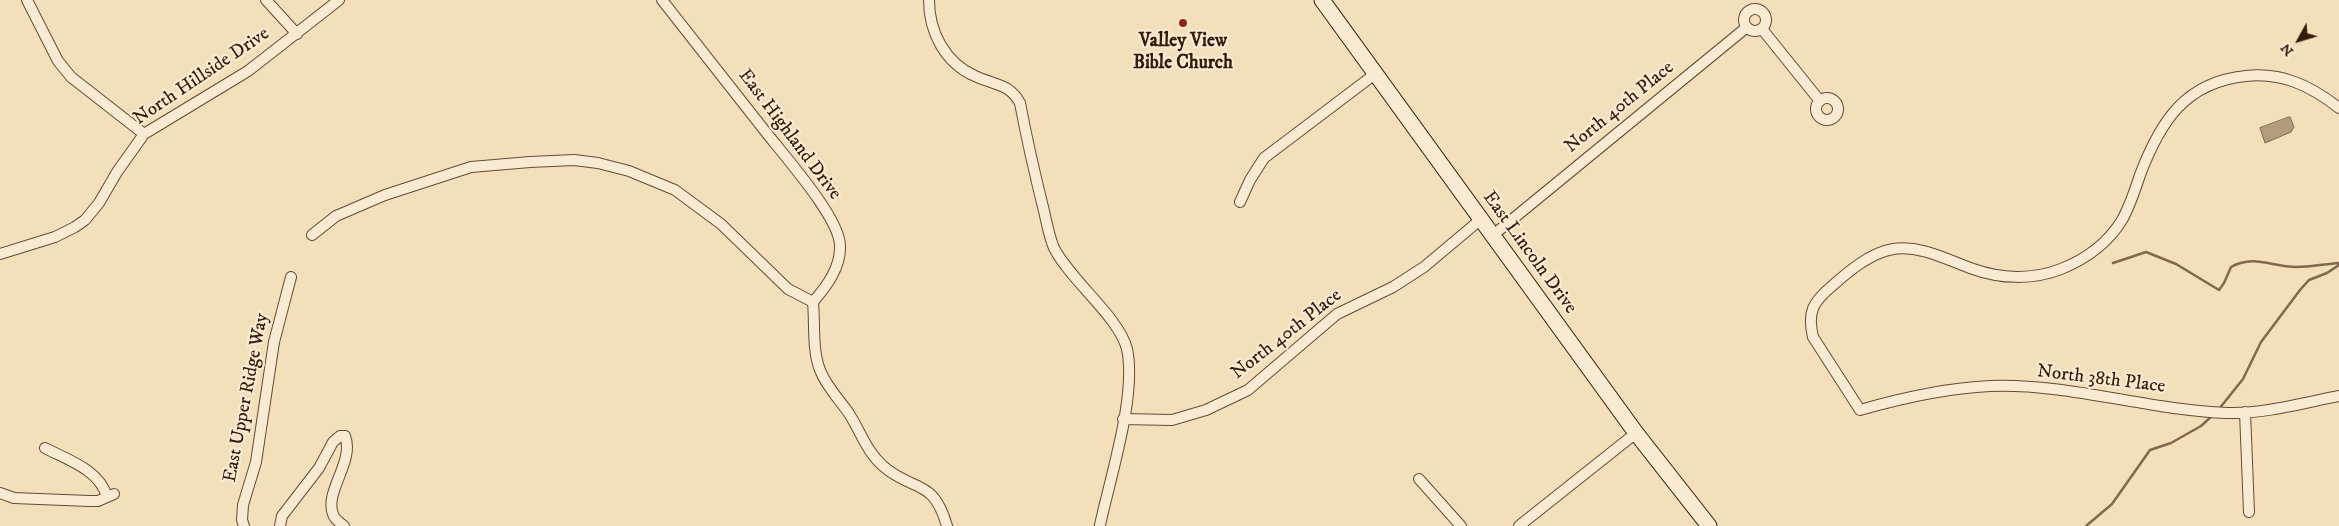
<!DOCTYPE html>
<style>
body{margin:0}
#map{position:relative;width:2339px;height:526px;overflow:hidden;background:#f4dfbb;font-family:"IM FELL DW Pica",serif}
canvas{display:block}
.north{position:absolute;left:2274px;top:15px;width:50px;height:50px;-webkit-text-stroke:4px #f8ead3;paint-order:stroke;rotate:231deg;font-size:14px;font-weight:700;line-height:20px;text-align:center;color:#351a09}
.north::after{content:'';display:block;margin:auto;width:18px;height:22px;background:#351a09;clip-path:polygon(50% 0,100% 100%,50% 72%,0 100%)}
</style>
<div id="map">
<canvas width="2339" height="526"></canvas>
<div class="north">N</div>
</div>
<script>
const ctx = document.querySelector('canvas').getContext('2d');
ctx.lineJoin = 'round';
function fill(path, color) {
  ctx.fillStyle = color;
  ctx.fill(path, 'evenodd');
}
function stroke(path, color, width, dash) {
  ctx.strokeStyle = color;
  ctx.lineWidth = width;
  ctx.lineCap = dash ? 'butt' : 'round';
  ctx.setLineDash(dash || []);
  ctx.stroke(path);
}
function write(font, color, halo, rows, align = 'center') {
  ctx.font = font + ' "IM FELL DW Pica",serif';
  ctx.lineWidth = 4.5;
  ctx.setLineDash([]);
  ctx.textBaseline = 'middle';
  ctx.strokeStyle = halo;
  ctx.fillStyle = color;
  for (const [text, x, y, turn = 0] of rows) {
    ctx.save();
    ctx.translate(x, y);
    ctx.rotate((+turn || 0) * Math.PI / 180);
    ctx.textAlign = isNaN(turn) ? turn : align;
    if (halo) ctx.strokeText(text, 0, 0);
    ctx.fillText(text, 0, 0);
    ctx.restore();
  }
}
const water = new Path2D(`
 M 2290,117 L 2294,127 L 2291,132 L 2265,143 L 2260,128 Z`);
fill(water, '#b39c7e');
stroke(water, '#81684f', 1);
stroke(new Path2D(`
 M 2113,263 L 2146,252 L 2176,264 L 2219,290 L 2224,283 L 2231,267 C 2254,254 2272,267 2296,267 C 2310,267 2325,264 2339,263
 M 2219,409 L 2243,379 L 2261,342 L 2300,290 L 2309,280 L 2327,273 L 2339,265
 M 2086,526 L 2112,504 L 2150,450 L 2171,443 L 2201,426 L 2212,416`), '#81684f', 2.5);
const minor = new Path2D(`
 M 27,0 L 58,61 L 71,77 L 144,134
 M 266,0 L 297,34
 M 662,0 C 695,42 728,84 761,126 C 780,151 839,216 840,245 C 841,267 827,286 813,302
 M 929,0 C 929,32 945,63 975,76 C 994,85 1009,83 1020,103 C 1027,140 1035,175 1044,211 C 1047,224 1049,236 1054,248 C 1071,281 1119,317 1127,349 C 1137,395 1110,478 1100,525
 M1744 20a11 11 0 1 1 22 0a11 11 0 1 1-22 0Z
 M 1762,29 L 1820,101
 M1816 109a11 11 0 1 1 22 0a11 11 0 1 1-22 0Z
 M 2339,108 C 2311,86 2282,72 2246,76 C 2185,82 2160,122 2140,175 C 2135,190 2130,206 2122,220 C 2108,243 2086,259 2061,269 C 2033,280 2001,279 1973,269 C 1947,260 1922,245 1893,249 C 1870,253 1849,271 1832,286 C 1813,302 1807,312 1813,337 L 1860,410 C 1902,398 1945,388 1990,386 C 2069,383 2147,410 2227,413 C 2264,414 2303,403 2339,396
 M 1240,202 L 1250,180 L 1264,158 L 1375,74
 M 312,235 L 336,216 L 385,195 L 471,167 L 530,162 L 574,160 L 598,163 L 629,171 L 675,190 L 721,224 L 788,289 L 813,302
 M 1492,236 L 1747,27
 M 0,254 L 55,237 L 75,227 L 85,220 L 99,203 L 117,172 L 144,134 L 248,71 L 339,0
 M 813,302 C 815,323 812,350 820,370 C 826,386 838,398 848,412 C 860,430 866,451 883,466 C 914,493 933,477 947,526
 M 2245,412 L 2249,512
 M 1123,419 L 1172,420 L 1206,410 L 1248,390 L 1337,314 L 1393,287 L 1424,267 L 1480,220
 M 45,448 C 68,460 100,470 107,497
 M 1419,479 L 1461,526
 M 0,493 L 14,498 L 89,501 L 98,501 L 114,494
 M 244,526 L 242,520 L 243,505 L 256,462 L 274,342 L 291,277
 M 280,526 L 282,516 L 319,468 L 333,442 L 340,436 L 345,436 C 355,461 324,492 333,514 C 334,519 340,523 344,526
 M 1519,526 L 1636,433`);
const secondary = new Path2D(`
 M 1322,0 L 1636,433 L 1709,526`);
stroke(minor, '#654b36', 12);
stroke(secondary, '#351a09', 17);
stroke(minor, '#f8ead3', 10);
stroke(secondary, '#f8ead3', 15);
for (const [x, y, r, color] of [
 [1183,23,5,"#8f2418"]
]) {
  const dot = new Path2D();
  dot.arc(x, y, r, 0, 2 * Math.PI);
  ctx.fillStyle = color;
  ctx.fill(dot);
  stroke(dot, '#f8ead3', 2);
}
write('bold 19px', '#351a09', '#f8ead3', [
 ["Valley View",1183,42],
 ["Bible Church",1183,64]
]);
write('19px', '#351a09', '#f8ead3', [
 ["North Hillside Drive",202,77,-34],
 ["North 40th Place",1620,108,-39],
 ["East Highland Drive",789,135,53],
 ["East Lincoln Drive",1529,253,54],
 ["North 40th Place",1287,335,-38],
 ["North 38th Place",2101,380,7],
 ["East Upper Ridge Way",247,398,-79]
]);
</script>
